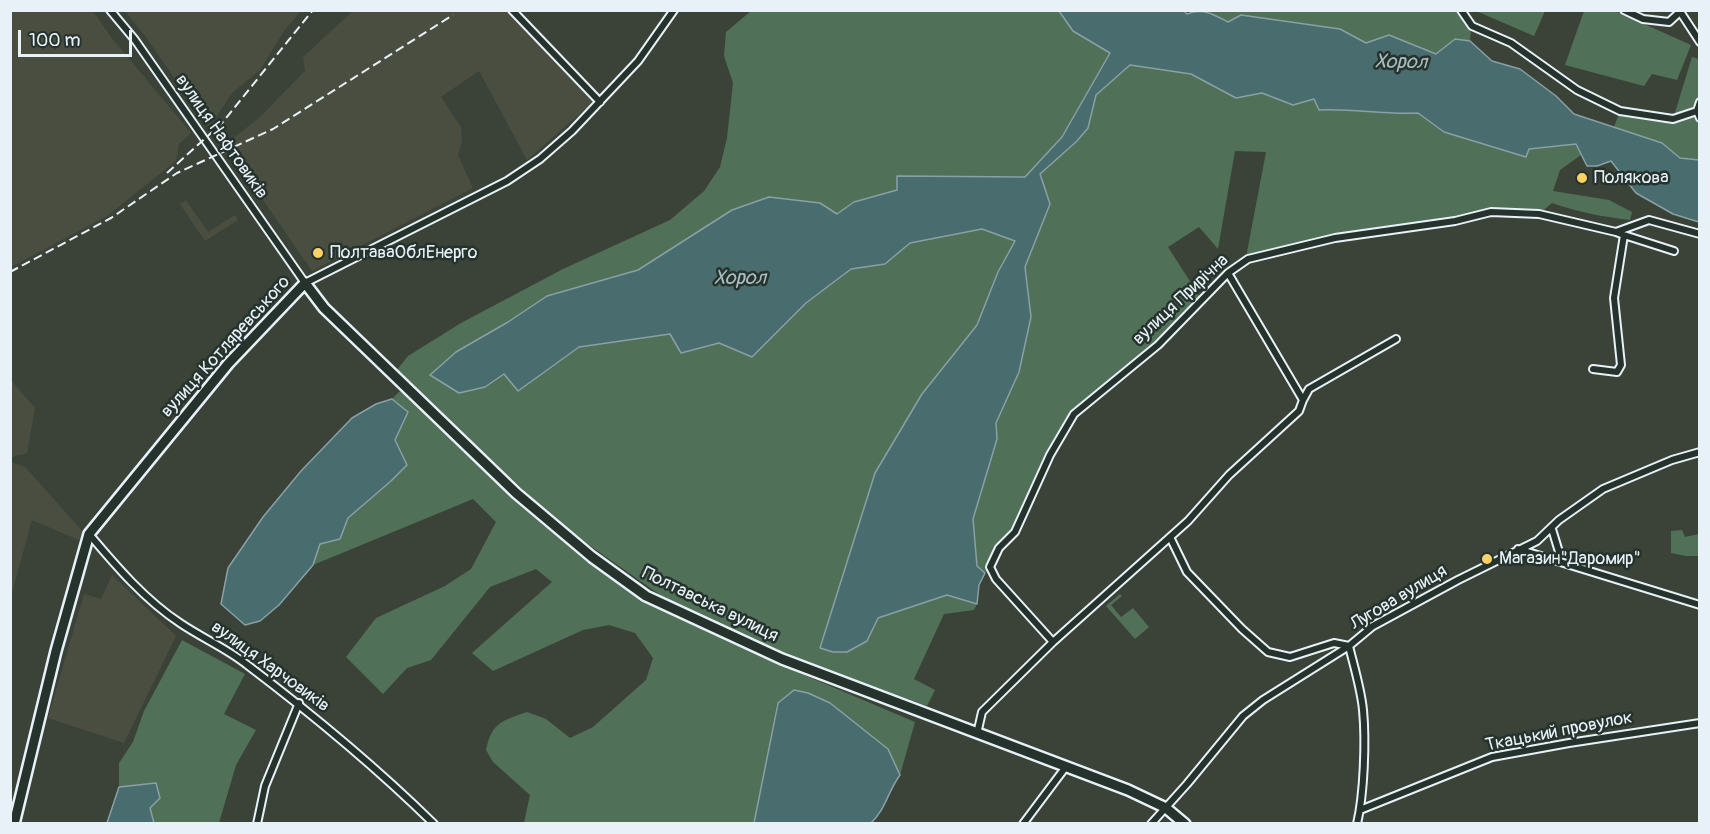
<!DOCTYPE html>
<meta charset="utf-8">
<style>
body{margin:0}
#map{position:relative;width:1710px;height:834px;overflow:hidden;background:#3b4339;font-family:Pangolin,sans-serif}
canvas{display:block}
.frame{position:absolute;inset:0;border:12px solid #e8f1f8;pointer-events:none}
.scale{position:absolute;left:18px;top:30px;width:114px;height:27px;box-sizing:border-box;border:3px solid #e8f1f8;border-top:0;padding-left:8px;font-size:18px;line-height:21px;white-space:nowrap;color:#e8f1f8;-webkit-text-stroke:4px #26332d;paint-order:stroke}
</style>
<div id="map">
<canvas width="1710" height="834"></canvas>
<div class="frame"></div>
<div class="scale">100 m</div>
</div>
<script>
const ctx = document.querySelector('canvas').getContext('2d');
ctx.lineJoin = 'round';
function fill(path, color) {
  ctx.fillStyle = color;
  ctx.fill(path, 'evenodd');
}
function stroke(path, color, width, dash) {
  ctx.strokeStyle = color;
  ctx.lineWidth = width;
  ctx.lineCap = dash ? 'butt' : 'round';
  ctx.setLineDash(dash || []);
  ctx.stroke(path);
}
function write(font, color, halo, rows, align = 'center') {
  ctx.font = font + ' Pangolin,sans-serif';
  ctx.lineWidth = 5;
  ctx.setLineDash([]);
  ctx.textBaseline = 'middle';
  ctx.strokeStyle = halo;
  ctx.fillStyle = color;
  for (const [text, x, y, turn = 0] of rows) {
    ctx.save();
    ctx.translate(x, y);
    ctx.rotate((+turn || 0) * Math.PI / 180);
    ctx.textAlign = isNaN(turn) ? turn : align;
    if (halo) ctx.strokeText(text, 0, 0);
    ctx.fillText(text, 0, 0);
    ctx.restore();
  }
}
fill(new Path2D(`
 M 354,10 L 506,11 L 593,102 L 527,160 L 479,71 L 441,97 L 461,127 L 462,142 L 458,155 L 473,188 L 312,271 L 225,145 L 260,117 L 305,71 L 303,57 Z
 M 10,11 L 93,11 L 111,37 L 191,133 L 179,144 L 176,161 L 107,216 L 11,267 Z
 M 125,11 L 301,11 L 284,31 L 260,70 L 232,93 L 209,128 L 146,37 Z
 M 186,200 L 208,232 L 235,215 L 238,220 L 205,241 L 180,204 Z
 M 10,379 L 35,408 L 27,453 L 11,457 Z
 M 11,462 L 25,467 L 85,534 L 79,540 L 32,520 L 11,596 Z
 M 112,575 L 176,636 L 124,743 L 48,718 L 84,594 L 101,599 Z`), '#4a4e41');
fill(new Path2D(`
 M 751,11 L 1059,11 L 1073,31 L 1110,52 L 1062,137 L 1025,177 L 897,176 L 897,190 L 854,202 L 837,214 L 819,203 L 769,197 L 732,210 L 638,270 L 547,296 L 430,375 L 459,393 L 485,387 L 504,373 L 518,391 L 579,347 L 670,334 L 681,353 L 719,343 L 752,357 L 806,303 L 851,269 L 885,264 L 910,243 L 982,229 L 1015,241 L 998,272 L 977,325 L 922,394 L 875,473 L 820,648 L 867,641 L 878,618 L 947,595 L 977,604 L 974,610 L 944,614 L 914,679 L 935,690 L 927,706 L 767,648 L 673,604 L 562,526 L 396,371 L 408,356 L 461,323 L 563,269 L 670,220 L 704,191 L 720,167 L 727,138 L 733,83 L 724,56 L 726,32 Z
 M 1206,11 L 1461,11 L 1461,13 L 1482,31 L 1471,30 L 1470,41 L 1455,39 L 1436,54 L 1389,35 L 1366,43 L 1340,29 L 1228,22 Z
 M 1476,11 L 1545,11 L 1534,36 Z
 M 1584,11 L 1615,11 L 1691,45 L 1677,80 L 1652,74 L 1644,86 L 1565,65 Z
 M 1692,57 L 1699,59 L 1699,160 L 1680,158 L 1662,143 L 1614,127 L 1620,111 L 1673,119 Z
 M 1130,65 L 1191,74 L 1236,98 L 1262,93 L 1293,105 L 1314,98 L 1319,110 C 1352,108 1385,115 1418,113 L 1444,132 L 1526,157 L 1529,149 L 1576,144 L 1581,155 L 1560,170 L 1553,191 L 1609,200 L 1632,212 L 1630,220 C 1603,217 1578,212 1552,203 L 1539,214 L 1491,212 L 1455,221 L 1335,238 L 1248,259 L 1247,252 L 1266,152 L 1235,151 L 1218,249 L 1199,227 L 1168,247 L 1202,300 L 1158,345 L 1074,414 L 1050,455 L 1015,532 L 999,548 L 990,567 L 985,573 L 977,567 L 973,520 L 997,439 L 996,423 L 1019,372 L 1031,317 L 1025,267 L 1050,204 L 1039,174 L 1077,141 L 1088,128 L 1096,95 Z
 M 401,390 L 517,501 L 641,601 L 776,663 L 915,722 L 900,775 L 888,749 L 830,703 L 777,703 L 754,823 L 524,823 L 530,795 L 493,762 L 486,750 C 492,722 502,721 527,712 L 546,719 L 570,738 L 593,727 L 646,680 L 653,658 L 635,633 L 609,625 L 583,630 L 493,671 L 472,653 L 552,582 L 536,569 L 490,587 L 431,660 L 407,668 L 383,694 L 346,657 L 376,618 L 445,586 L 471,569 L 496,522 L 473,499 L 313,565 L 320,544 L 340,539 L 348,518 L 391,481 L 407,465 L 395,440 L 408,412 L 392,399 Z
 M 1682,530 L 1685,537 L 1699,534 L 1699,556 L 1686,556 L 1671,553 L 1671,531 Z
 M 1120,594 L 1122,596 L 1111,605 L 1121,617 L 1133,608 L 1149,627 L 1135,639 L 1106,606 Z
 M 182,640 L 245,674 L 224,714 L 256,730 L 236,765 L 219,823 L 154,823 L 150,808 L 119,787 L 119,763 L 133,742 L 144,711 Z`), '#517058');
const water = new Path2D(`
 M 1184,11 L 1187,14 C 1204,8 1213,14 1228,22 L 1241,15 L 1340,29 L 1366,43 L 1389,35 L 1436,54 L 1455,39 L 1470,41 L 1492,61 L 1520,69 L 1556,96 L 1574,114 L 1662,143 L 1680,158 L 1699,160 L 1699,222 L 1673,214 L 1636,193 L 1611,161 L 1597,166 L 1587,166 L 1576,144 L 1529,149 L 1526,157 L 1444,132 L 1418,113 C 1384,115 1352,108 1319,110 L 1314,99 L 1293,105 L 1262,93 L 1236,98 L 1191,74 L 1130,65 L 1096,95 L 1088,128 L 1077,141 L 1040,174 L 1050,204 L 1025,267 L 1031,317 L 1019,372 L 996,423 L 997,439 L 973,519 L 977,566 L 985,573 L 979,585 L 977,604 L 947,595 L 878,618 L 867,641 L 847,652 L 833,652 L 820,648 L 875,473 L 922,394 L 977,325 L 998,272 L 1015,241 L 982,229 L 910,243 L 885,264 L 851,269 L 806,303 L 752,357 L 719,343 L 681,353 L 670,334 L 579,347 L 518,391 L 504,374 L 485,387 L 459,393 L 430,375 L 456,352 L 508,322 L 547,296 L 638,270 L 732,210 L 769,197 L 820,203 L 837,214 L 854,202 L 897,190 L 897,176 L 1025,177 L 1062,137 L 1110,53 L 1073,31 L 1059,11 Z
 M 392,399 L 408,412 L 395,440 L 407,465 L 391,481 L 348,518 L 340,539 L 320,544 L 313,565 L 279,605 L 260,621 L 245,625 L 221,604 L 228,568 L 263,517 L 301,471 L 352,418 L 376,404 Z
 M 794,690 L 808,693 L 830,703 L 888,749 L 900,775 C 887,793 886,809 871,823 L 754,823 L 778,703 Z
 M 156,783 L 160,798 L 150,808 L 154,823 L 107,823 L 119,787 Z`);
fill(water, '#496c6f');
stroke(water, '#89a1a6', 1.5);
const street = new Path2D(`
 M 110,10 L 135,40 L 305,283 L 507,181 L 540,159 L 572,131 L 638,61 L 674,10
 M 512,10 L 600,102
 M 1461,10 L 1472,26 L 1511,43 L 1577,90 L 1620,111 L 1673,119 L 1697,111 L 1700,118
 M 1624,10 L 1643,19 L 1669,22 L 1682,10
 M 1681,13 L 1700,42
 M 1697,111 L 1700,102
 M 1624,235 L 1674,251
 M 1593,369 L 1617,372 L 1621,365 L 1614,298 L 1624,235 L 1616,232
 M 1303,400 L 1309,389 L 1396,339
 M 1552,529 L 1559,552 L 1558,561
 M 89,534 C 116,566 145,600 180,623 C 202,638 226,648 246,664 C 312,714 375,766 434,824
 M 1170,537 L 1187,572 L 1242,629 L 1268,652 L 1290,657 L 1334,643 L 1349,646 C 1354,667 1361,689 1363,710 C 1366,741 1364,794 1357,824
 M 1518,549 L 1700,605
 M 1053,642 L 996,579 L 990,567 L 999,548 L 1015,532 L 1050,455 L 1074,414 L 1158,345 L 1228,273 L 1248,259 L 1335,238 L 1455,221 L 1491,212 L 1539,214 L 1616,232 L 1649,220 L 1700,234
 M 977,734 L 982,712 L 1053,642 L 1188,521 L 1229,475 L 1299,411 L 1303,400 L 1228,273
 M 1360,810 L 1492,757 L 1569,743 L 1700,723
 M 257,824 L 265,786 L 299,703
 M 1023,824 L 1065,768
 M 1151,824 L 1187,784 L 1243,716 L 1263,700 L 1349,646 L 1373,626 L 1458,580 L 1537,541 L 1559,520 L 1603,489 L 1672,460 L 1700,452`);
const secondary = new Path2D(`
 M 14,824 L 56,651 L 89,534 L 228,364 L 305,283 L 324,308 L 516,493 L 592,557 L 646,596 L 782,659 L 1128,790 L 1166,808 L 1185,824`);
stroke(street, '#e8f1f8', 10);
stroke(secondary, '#e8f1f8', 14);
stroke(street, '#26332d', 6);
stroke(secondary, '#26332d', 9);
stroke(new Path2D(`
 M 167,173 L 222,123 L 313,10
 M 10,272 L 111,218 L 177,173 L 273,129 L 453,15`), '#e8f1f8', 2, [9, 4.5]);
for (const [x, y, r, color] of [
 [1582,178,6,"#ffd166"],
 [318,253,6,"#ffd166"],
 [1487,559,6,"#ffd166"]
]) {
  const dot = new Path2D();
  dot.arc(x, y, r, 0, 2 * Math.PI);
  ctx.fillStyle = color;
  ctx.fill(dot);
  stroke(dot, '#26332d', 2);
}
write('18px', '#e8f1f8', '#26332d', [
 ["вулиця Нафтовиків",221,137,55],
 ["вулиця Прирічна",1181,300,-43],
 ["вулиця Котляревського",226,347,-48],
 ["Лугова вулиця",1399,598,-31],
 ["Полтавська вулиця",710,605,26],
 ["вулиця Харчовиків",270,667,36],
 ["Ткацький провулок",1559,732,-11]
]);
write('18px', '#e8f1f8', '#26332d', [
 ["Полякова",1594,178],
 ["ПолтаваОблЕнерго",330,253],
 ["Магазин\"Даромир\"",1499,559]
], 'left');
write('italic 20px', '#a8bcc1', '#26332d', [
 ["Хорол",1401,63,1],
 ["Хорол",740,279]
]);
</script>
